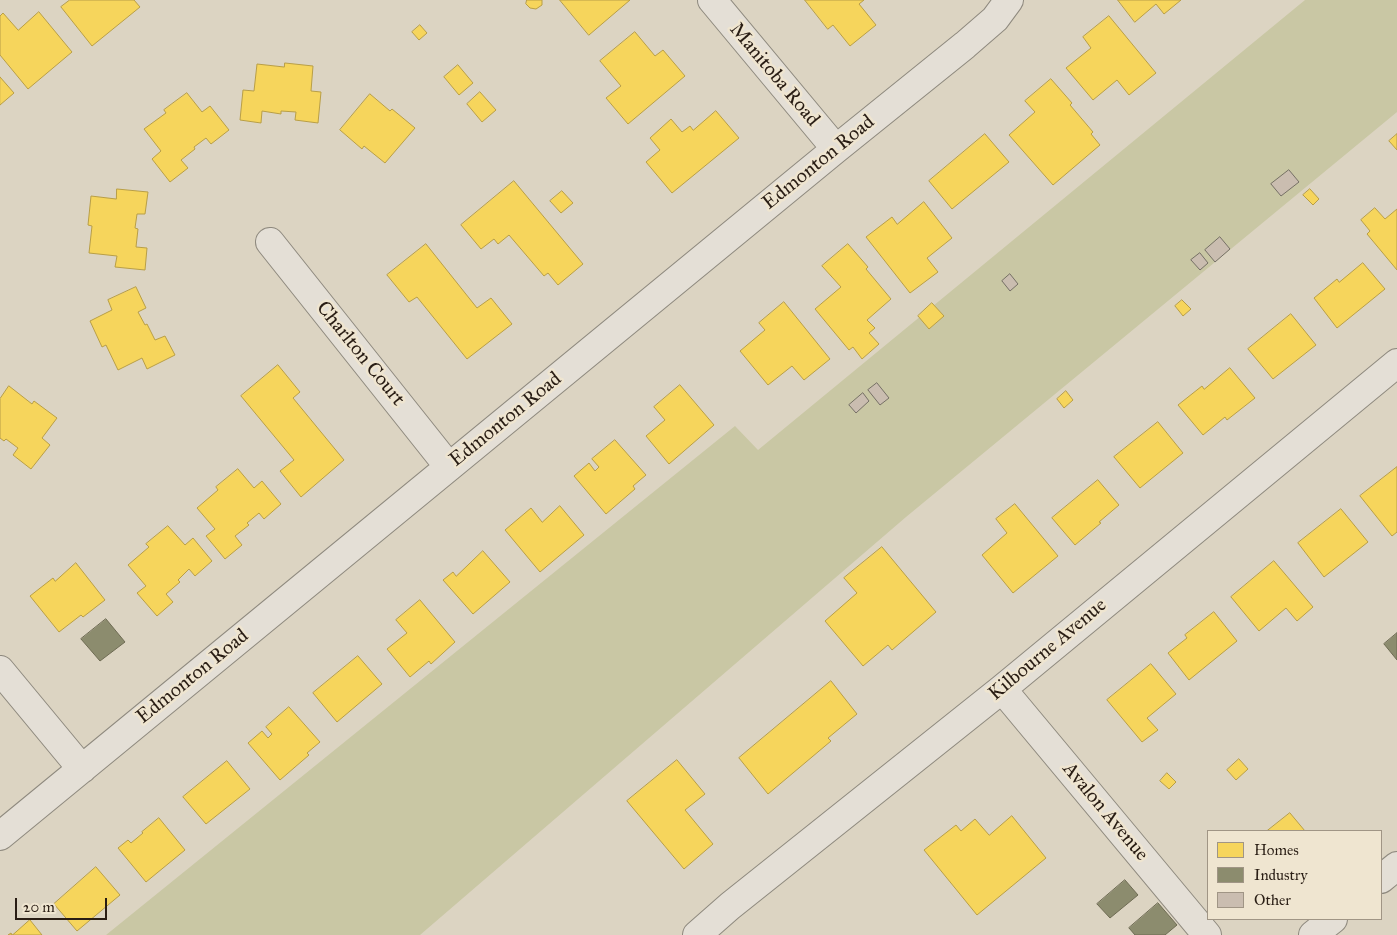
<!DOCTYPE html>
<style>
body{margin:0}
#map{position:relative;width:1397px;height:935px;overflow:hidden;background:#dcd4c2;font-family:"IM FELL Great Primer",serif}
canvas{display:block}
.legend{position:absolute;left:1207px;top:830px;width:175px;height:90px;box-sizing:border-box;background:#efe5d0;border:1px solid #a09585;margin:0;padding:6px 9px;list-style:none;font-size:15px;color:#291d14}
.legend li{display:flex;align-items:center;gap:10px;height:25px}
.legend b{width:25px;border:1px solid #a09585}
.scale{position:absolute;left:15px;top:898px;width:92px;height:22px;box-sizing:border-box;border:2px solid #291d14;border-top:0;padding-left:6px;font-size:15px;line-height:18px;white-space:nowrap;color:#291d14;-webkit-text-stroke:4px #efe5d0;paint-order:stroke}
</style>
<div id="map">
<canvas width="1397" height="935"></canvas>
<ul class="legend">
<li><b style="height:14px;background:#f6d55c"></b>Homes</li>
<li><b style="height:14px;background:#8c8c6e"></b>Industry</li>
<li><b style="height:14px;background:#cabdb0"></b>Other</li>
</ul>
<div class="scale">20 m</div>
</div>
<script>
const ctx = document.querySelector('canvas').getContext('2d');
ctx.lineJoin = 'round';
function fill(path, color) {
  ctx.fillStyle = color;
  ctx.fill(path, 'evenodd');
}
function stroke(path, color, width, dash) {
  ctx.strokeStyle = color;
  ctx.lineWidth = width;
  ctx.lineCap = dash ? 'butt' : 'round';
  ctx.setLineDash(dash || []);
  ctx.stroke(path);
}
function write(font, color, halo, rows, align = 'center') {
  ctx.font = font + ' "IM FELL Great Primer",serif';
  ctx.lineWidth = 5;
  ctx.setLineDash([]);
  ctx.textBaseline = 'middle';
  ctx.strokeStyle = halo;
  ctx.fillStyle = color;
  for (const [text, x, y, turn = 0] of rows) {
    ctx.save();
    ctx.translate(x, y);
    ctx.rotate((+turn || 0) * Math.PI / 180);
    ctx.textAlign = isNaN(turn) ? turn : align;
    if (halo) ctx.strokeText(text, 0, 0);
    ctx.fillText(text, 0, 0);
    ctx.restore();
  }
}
fill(new Path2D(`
 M 1305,0 L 1397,0 L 1397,112 L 906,517 L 420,935 L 106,935 L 735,426 L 758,450 Z`), '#c9c7a4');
const homes = new Path2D(`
 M 70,0 L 134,0 L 140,7 L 92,46 L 61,7 Z
 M 527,0 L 542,0 L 542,5 L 536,9 L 530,8 L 526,4 Z
 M 560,0 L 630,0 L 589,35 Z
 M 805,0 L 864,0 L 859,4 L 876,25 L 850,46 L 833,25 L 828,29 Z
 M 1118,0 L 1181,0 L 1164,14 L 1156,4 L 1135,22 Z
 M 39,12 L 72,52 L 28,89 L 0,55 L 0,16 L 3,13 L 18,30 Z
 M 1109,16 L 1156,73 L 1129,95 L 1117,80 L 1093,100 L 1066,68 L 1091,48 L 1083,37 Z
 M 420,25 L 427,33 L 419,40 L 412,32 Z
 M 635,32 L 655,56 L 663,50 L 685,76 L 628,124 L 606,98 L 621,86 L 600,61 Z
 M 285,63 L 313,66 L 311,91 L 321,92 L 318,123 L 295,120 L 296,112 L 281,111 L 281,114 L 262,111 L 261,123 L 240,120 L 243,90 L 254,91 L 257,64 L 284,67 Z
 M 458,65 L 473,83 L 459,95 L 444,77 Z
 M 0,77 L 14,93 L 0,105 Z
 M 1051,79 L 1072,103 L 1070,105 L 1093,132 L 1091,134 L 1100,145 L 1053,185 L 1009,135 L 1035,112 L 1025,101 Z
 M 480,92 L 496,110 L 482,122 L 467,104 Z
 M 187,93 L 202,112 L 210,106 L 229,130 L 211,144 L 206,138 L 194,147 L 195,149 L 181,160 L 188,168 L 170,182 L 152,159 L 161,151 L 144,129 L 166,113 L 164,110 Z
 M 370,94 L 390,111 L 392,109 L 415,128 L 385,163 L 364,146 L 362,149 L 340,130 Z
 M 716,111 L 739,138 L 672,193 L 646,162 L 660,150 L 650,138 L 671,119 L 682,132 L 690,126 L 693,130 Z
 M 985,134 L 1009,162 L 952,209 L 929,181 Z
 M 1397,134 L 1397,150 L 1389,141 Z
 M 514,181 L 583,264 L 558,285 L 548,273 L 544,276 L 509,235 L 498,244 L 494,239 L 481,249 L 461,225 Z
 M 117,189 L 148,192 L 145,214 L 137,214 L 135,228 L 138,229 L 136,247 L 147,248 L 145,270 L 115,267 L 117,256 L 89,253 L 92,226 L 88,225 L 91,196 L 116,199 Z
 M 1310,189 L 1319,199 L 1313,205 L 1303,195 Z
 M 562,191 L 573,203 L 561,213 L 550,201 Z
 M 924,202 L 952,238 L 927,258 L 938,272 L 910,293 L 866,237 L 892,217 L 897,224 Z
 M 1375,208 L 1385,219 L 1397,209 L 1397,270 L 1367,234 L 1370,231 L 1361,220 Z
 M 426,244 L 477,308 L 491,298 L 512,324 L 467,359 L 417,297 L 409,302 L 387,275 Z
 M 848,244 L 868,267 L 866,269 L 891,299 L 867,320 L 875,328 L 869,333 L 879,344 L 862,359 L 853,347 L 849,350 L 815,309 L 841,287 L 822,266 Z
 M 1363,263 L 1385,289 L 1337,328 L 1314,298 L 1337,279 L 1339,282 Z
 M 136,287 L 146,308 L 138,312 L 145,325 L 147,324 L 155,340 L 165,336 L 175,355 L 147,369 L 142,358 L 118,370 L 106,345 L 102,347 L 90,321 L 112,310 L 108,300 Z
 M 1182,300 L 1191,309 L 1183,316 L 1175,306 Z
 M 784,302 L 830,359 L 804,380 L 792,366 L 768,385 L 740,351 L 765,330 L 759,323 Z
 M 932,303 L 944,316 L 929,329 L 918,316 Z
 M 1291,314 L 1316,345 L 1273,379 L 1248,349 Z
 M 278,365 L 300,392 L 293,398 L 344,460 L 301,497 L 280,471 L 294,460 L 241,396 Z
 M 1230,368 L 1255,398 L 1227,420 L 1225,417 L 1203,435 L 1178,405 L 1202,386 L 1204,389 Z
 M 680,385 L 714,425 L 669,464 L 646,436 L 665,420 L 654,407 Z
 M 9,386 L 32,404 L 34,401 L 57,418 L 42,438 L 50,445 L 31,469 L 13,455 L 18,448 L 6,439 L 4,441 L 0,438 L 0,399 Z
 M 1066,391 L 1073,400 L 1064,408 L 1057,399 Z
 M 1158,422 L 1183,453 L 1140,488 L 1114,457 Z
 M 615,440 L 646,475 L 633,486 L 635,489 L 606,514 L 574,476 L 589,463 L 595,471 L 599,467 L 592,459 Z
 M 1397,467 L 1397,532 L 1392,536 L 1360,496 Z
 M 238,469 L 254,488 L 262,481 L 281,504 L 264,519 L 259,513 L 247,523 L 249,525 L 235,536 L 242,545 L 225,559 L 206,536 L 215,529 L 197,508 L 218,490 L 216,487 Z
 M 1098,480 L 1119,505 L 1099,522 L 1101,523 L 1075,545 L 1052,518 Z
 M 1015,504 L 1058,556 L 1013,593 L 982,555 L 1007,533 L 996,519 Z
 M 560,506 L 584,535 L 540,572 L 505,530 L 531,508 L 542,522 Z
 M 1341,509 L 1368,542 L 1324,577 L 1298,543 Z
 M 168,526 L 185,545 L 193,538 L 212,561 L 195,576 L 189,569 L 178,580 L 180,582 L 166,594 L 173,602 L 157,616 L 137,593 L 146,586 L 128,565 L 149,547 L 146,544 Z
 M 882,547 L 936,612 L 892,650 L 888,645 L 863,666 L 825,621 L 857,593 L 844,578 Z
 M 483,551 L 510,582 L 473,614 L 443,580 L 453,572 L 456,576 Z
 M 1274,561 L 1313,607 L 1297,621 L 1286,608 L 1259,631 L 1231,597 Z
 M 76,563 L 105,600 L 83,617 L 81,615 L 59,632 L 30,596 L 53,578 L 55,581 Z
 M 420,600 L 455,642 L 431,664 L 429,661 L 410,677 L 387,649 L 407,633 L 396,620 Z
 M 1214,612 L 1237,641 L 1189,680 L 1168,653 L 1187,638 L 1185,635 Z
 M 358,656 L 382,684 L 337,722 L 313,693 Z
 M 1151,664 L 1176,694 L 1147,718 L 1158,730 L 1142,742 L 1107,700 Z
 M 831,681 L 857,714 L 828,738 L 831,741 L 768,794 L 739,758 Z
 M 289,707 L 320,742 L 307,753 L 309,755 L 280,780 L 248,743 L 262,731 L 268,738 L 272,734 L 266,727 Z
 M 1239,759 L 1248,769 L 1236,780 L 1227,770 Z
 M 677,760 L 705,794 L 685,810 L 713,844 L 684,869 L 627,801 Z
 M 227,761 L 250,789 L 206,824 L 183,797 Z
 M 1167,773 L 1176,782 L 1169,789 L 1160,781 Z
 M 1290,813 L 1305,831 L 1267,831 Z
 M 1012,816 L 1046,858 L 977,915 L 924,850 L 956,825 L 961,831 L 975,819 L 989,835 Z
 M 159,818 L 185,850 L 146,882 L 118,848 L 128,840 L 131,843 L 143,833 L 142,832 Z
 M 96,867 L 120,895 L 77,931 L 54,904 Z
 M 30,920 L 42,935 L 8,935 L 11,933 L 12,935 Z`);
fill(homes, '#f6d55c');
stroke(homes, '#b89e46', 1);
const industry = new Path2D(`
 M 106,619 L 125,642 L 100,661 L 81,639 Z
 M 1397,633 L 1397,660 L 1384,644 Z
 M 1125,880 L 1138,895 L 1110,918 L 1097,904 Z
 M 1158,903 L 1177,925 L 1165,935 L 1135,935 L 1129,928 Z`);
fill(industry, '#8c8c6e');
stroke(industry, '#6e6b53', 1);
const building = new Path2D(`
 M 1289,170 L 1299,182 L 1281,196 L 1271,184 Z
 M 1220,237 L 1230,249 L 1215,262 L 1205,250 Z
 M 1200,253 L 1208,263 L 1200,270 L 1191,260 Z
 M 1010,274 L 1018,284 L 1010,291 L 1002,281 Z
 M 877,383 L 889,398 L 880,405 L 868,390 Z
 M 863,393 L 869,401 L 856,413 L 849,405 Z`);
fill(building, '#cabdb0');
stroke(building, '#767066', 1);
const street = new Path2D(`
 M 712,0 L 836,149
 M 270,242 L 449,467
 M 0,670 L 82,769
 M 1002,689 L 1207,935
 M 0,836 L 836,149 L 965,45 L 995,19 L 1009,0
 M 1381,879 L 1397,866
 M 697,935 L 730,906 L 1002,689 L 1397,363
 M 1313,935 L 1333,919`);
stroke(street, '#8e897e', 30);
stroke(street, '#e4dfd6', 28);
write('20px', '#291d14', '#efe5d0', [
 ["Manitoba Road",774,75,50],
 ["Edmonton Road",819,163,-39],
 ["Charlton Court",360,354,51],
 ["Edmonton Road",506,420,-39],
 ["Kilbourne Avenue",1048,650,-40],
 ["Edmonton Road",193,677,-39],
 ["Avalon Avenue",1105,812,50]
]);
</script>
